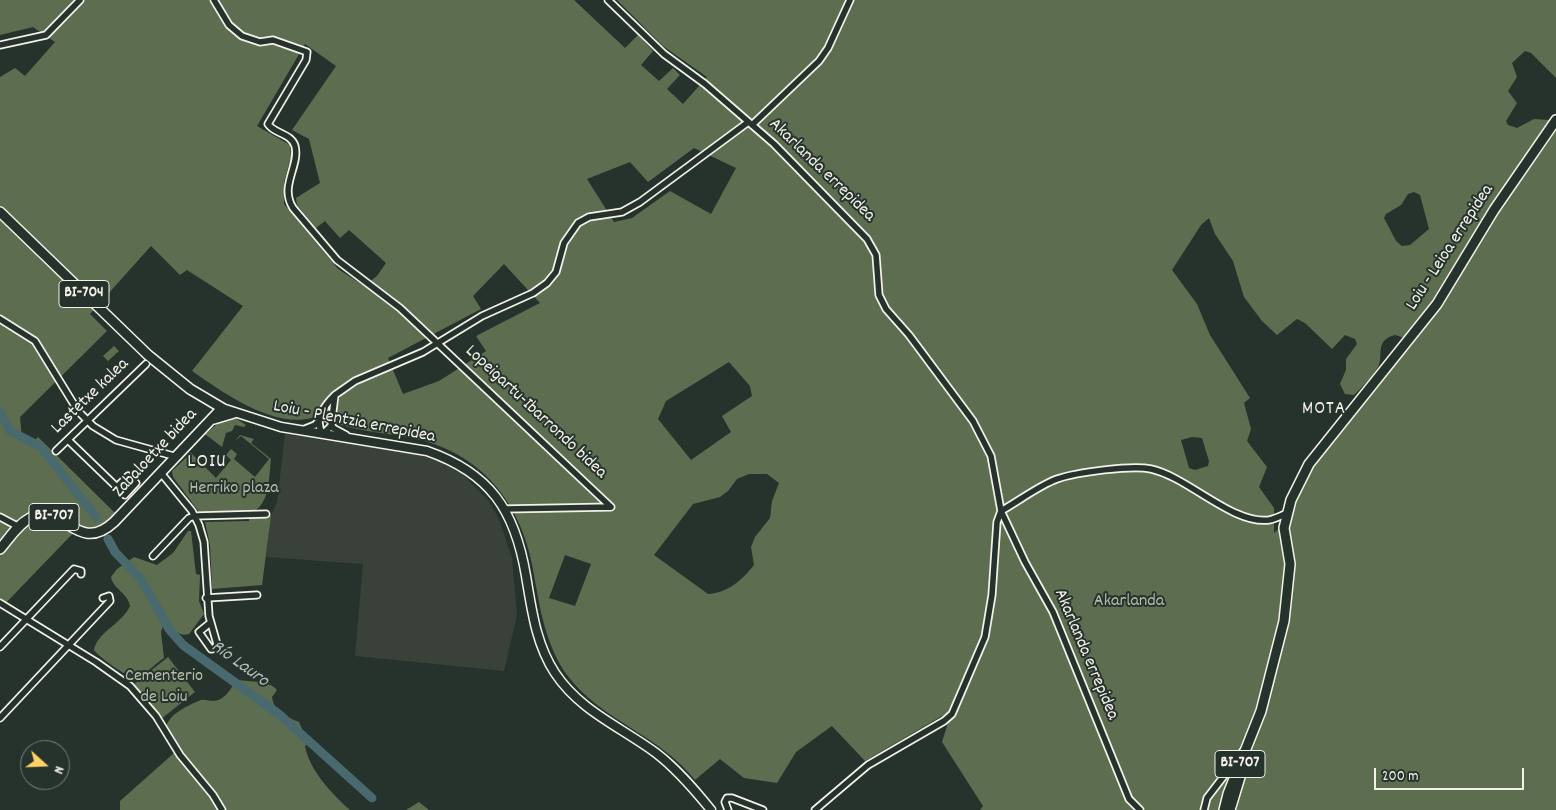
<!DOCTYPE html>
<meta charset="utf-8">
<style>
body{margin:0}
#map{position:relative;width:1556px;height:810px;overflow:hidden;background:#26332d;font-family:Dekko,sans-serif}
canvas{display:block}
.north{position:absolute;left:20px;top:740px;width:50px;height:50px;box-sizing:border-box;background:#26332d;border:1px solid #787f78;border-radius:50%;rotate:110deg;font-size:14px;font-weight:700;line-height:20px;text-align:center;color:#f4f1e8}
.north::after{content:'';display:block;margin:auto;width:18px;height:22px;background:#ffd166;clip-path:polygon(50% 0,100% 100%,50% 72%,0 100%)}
.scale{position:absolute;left:1374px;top:768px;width:150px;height:22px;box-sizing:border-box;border:2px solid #f4f1e8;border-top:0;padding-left:6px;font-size:15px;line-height:18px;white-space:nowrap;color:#f4f1e8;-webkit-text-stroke:4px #26332d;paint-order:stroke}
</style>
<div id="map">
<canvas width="1556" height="810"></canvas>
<div class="north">N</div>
<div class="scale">200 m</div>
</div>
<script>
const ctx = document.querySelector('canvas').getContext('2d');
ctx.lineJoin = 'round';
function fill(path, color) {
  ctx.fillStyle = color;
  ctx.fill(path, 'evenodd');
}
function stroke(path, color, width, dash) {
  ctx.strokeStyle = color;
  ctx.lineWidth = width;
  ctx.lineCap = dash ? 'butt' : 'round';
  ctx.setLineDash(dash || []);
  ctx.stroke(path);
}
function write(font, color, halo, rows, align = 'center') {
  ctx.font = font + ' Dekko,sans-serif';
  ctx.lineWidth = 4;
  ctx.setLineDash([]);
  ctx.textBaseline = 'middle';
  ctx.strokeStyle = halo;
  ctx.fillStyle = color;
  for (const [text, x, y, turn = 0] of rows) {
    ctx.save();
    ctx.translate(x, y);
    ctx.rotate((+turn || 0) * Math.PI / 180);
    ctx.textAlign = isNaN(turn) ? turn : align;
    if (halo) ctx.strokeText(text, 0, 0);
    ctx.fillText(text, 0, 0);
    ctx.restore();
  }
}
fill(new Path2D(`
 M 285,434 L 416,454 L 439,461 L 461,473 L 488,500 L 499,519 L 512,558 L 517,615 L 504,671 L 355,656 L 363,564 L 266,557 L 271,516 L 277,502 Z`), '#3a4138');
fill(new Path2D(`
 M 0,0 L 574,0 L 625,48 L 638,35 L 653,51 L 641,65 L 659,81 L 673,68 L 680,75 L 667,89 L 683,104 L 707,77 L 663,46 L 617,0 L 1556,0 L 1556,78 L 1531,53 L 1525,51 L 1512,63 L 1517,77 L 1508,91 L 1517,103 L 1506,121 L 1508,125 L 1517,128 L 1534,119 L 1549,120 L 1556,116 L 1556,810 L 980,810 L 983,806 L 942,742 L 952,710 L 865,761 L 832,726 L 796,752 L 777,783 L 744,778 L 720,759 L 695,780 C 660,735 600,720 567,675 C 546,646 540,609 534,575 C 525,517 495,467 437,445 C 407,434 372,434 341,425 L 335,419 L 339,399 L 343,393 L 329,396 L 312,418 C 272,428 224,393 192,371 L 243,306 L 187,270 L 180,275 L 151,246 L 90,314 L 107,331 L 20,417 L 22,438 L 30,446 L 38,437 L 116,514 C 105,526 96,532 80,526 L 0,609 L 0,77 L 15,68 L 25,76 L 55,42 L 33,27 L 0,35 ZM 305,44 L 336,66 L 292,130 L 309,139 L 320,183 L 296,198 L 297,205 L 316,228 L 325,221 L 340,238 L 349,230 L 386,263 L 377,276 L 364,286 L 338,269 L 284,204 L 284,182 L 291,157 L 290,145 L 257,126 ZM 694,148 L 736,168 L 711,214 L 670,191 L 632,218 L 614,222 L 587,179 L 630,162 L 648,182 ZM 1414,192 L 1420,195 L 1429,229 L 1410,245 L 1402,246 L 1396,241 L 1384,218 L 1386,214 L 1401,205 L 1408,194 ZM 1209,218 L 1215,234 L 1233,261 L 1244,297 L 1262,321 L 1277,335 L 1297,319 L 1305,323 L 1332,349 L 1345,335 L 1355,339 L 1357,344 L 1346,359 L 1346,370 L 1340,384 L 1345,394 L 1354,395 C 1362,387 1372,377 1378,367 C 1384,357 1374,340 1395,335 L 1405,338 L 1390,369 L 1310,471 L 1282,526 L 1274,533 L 1274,508 L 1259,487 L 1267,467 L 1247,441 L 1251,429 L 1244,403 L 1250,398 L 1210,335 L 1197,304 L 1172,270 L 1201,225 ZM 504,264 L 540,303 L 476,336 L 486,351 L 439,381 L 403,394 L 388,358 L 481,309 L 473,296 ZM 729,362 L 750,386 L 752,396 L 722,416 L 731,432 L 691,460 L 658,419 L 666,401 ZM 1192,437 L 1202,438 L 1209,461 L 1208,466 L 1195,470 L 1189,468 L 1181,440 ZM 749,474 L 767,474 L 779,483 L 772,501 L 770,518 L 755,537 L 751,547 L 754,565 C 742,580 728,593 708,594 L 654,555 L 693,504 L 720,497 L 728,491 L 737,479 ZM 565,555 L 591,564 L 575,606 L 549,598 Z
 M 114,346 L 119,351 L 108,361 L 103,356 Z
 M 234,417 L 246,425 L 244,427 L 235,425 L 232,431 L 226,433 L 222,447 L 205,434 L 224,419 Z
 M 240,435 L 254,439 L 251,443 L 271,459 C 269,475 270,503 254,511 L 199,512 L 173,477 L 172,471 L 191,453 L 216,478 L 231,460 L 226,455 L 231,449 L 237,454 L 234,459 L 255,477 L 269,459 L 241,436 L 235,441 Z
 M 271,516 L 262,585 L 212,589 L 210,545 L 205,522 L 249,521 L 249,517 Z
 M 188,531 L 191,531 L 196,574 L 200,575 L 199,601 L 204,614 L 189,634 C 179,637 176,630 168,625 L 163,626 L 161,632 L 164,658 C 156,663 147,673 138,677 C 129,680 99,657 94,650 C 97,632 123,623 130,606 C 128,593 113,589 111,577 L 117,569 L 134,557 L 157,565 L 173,553 Z
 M 168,657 L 195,692 L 161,719 L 133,685 Z
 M 238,680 C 250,682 269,680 277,690 L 272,697 C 274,713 287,717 299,722 L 308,743 L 305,746 C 309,770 333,795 350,810 L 120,810 L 120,801 L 174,753 L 175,750 L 166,728 C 168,714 189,705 201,700 C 206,699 209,701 213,701 C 223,701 232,690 234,681 Z
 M 419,802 L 429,810 L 406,810 Z`), '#5d6e50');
stroke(new Path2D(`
 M 0,412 L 10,431 L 41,447 L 96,517
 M 108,539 L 115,552 L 141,579 L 169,629 L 183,645 L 280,715 L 372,798`), '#486a6e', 9);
const minor = new Path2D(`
 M 214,0 L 229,25 L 242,36 L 260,42 L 273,40 L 307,52 L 306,60 L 268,124 C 274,134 291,133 295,146 C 300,166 279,186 293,208 L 337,260 L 400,308 L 611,507
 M 608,0 L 664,54 L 705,84 L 774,144 L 867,239 L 876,255 L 879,295 L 886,309 L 909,335 L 973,421 L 991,456 L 1001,511 L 997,522 L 992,595 L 985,637 L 952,714 L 944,721 L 868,765 L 815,810
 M 0,45 L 46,35 L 80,0
 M 752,125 L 819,61 L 828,48 L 850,0
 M 0,319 L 35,341 L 78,411 L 93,426 L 116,440 L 177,457
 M 335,395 L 355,381 L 423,352 L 482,316 L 533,293 L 547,283 L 556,272 L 564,243 L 578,223 L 589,217 L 622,212 L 640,202 L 747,123
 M 335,395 L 331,426 L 323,434 C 313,420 324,406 335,395 Z
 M 305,429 L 315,425 L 322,417 L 330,419 L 333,428 L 346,435
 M 68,440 L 125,495 L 136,483 L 128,476 L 117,487
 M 56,451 L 146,364
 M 161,473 L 192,511 L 199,525 L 204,542 L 209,616 L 217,644 L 218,648 L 211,649 L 199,632 L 210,623
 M 504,509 L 611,507
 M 0,517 L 19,527
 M 153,556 L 189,518 L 195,516 L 266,514
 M 206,598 L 257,595
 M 0,603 L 96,662 L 130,686 L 156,716 L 180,755 L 213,795 L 222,810
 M 0,647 L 74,569 L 81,571 L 81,574
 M 0,718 L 110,601 L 109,596 L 103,598
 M 728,810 L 725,802 L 727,798 L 732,798 L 763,810
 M 1140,810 L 1129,799 L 1053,612 L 1025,562 L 1001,511 C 1019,501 1038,486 1057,479 C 1077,472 1132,465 1151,469 C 1188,477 1233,525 1269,520 C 1275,519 1281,516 1287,513
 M 1204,810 L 1207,798 L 1243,751`);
const secondary = new Path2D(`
 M 222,408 L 281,427 L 427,451 C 490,473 515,510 526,576 C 532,611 536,644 555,673 C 580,711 621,727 656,753 C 677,769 694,789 711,810`);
const primary = new Path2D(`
 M 0,212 L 148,355 L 190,389 L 222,408 L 114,522 C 77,556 63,501 30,518 C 17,525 9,539 0,549
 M 214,419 L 234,413
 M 1224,810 L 1228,794 L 1261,711 L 1284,621 L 1290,564 L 1284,528 L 1291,500 L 1309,464 L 1437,304 L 1494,210 L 1556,120
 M 1230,810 L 1240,777`);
stroke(minor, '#f4f1e8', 9);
stroke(secondary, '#f4f1e8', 11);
stroke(primary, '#f4f1e8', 12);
stroke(minor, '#26332d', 5.5);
stroke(secondary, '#26332d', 8);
stroke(primary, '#26332d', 9);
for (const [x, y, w] of [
 [84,294,50],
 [54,517,50],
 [1240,764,50]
]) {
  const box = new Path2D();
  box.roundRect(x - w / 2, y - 13.5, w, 27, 4);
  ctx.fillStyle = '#26332d';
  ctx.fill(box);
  stroke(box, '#f4f1e8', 1);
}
write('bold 16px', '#f4f1e8', null, [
 ["BI-704",84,294],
 ["BI-707",54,517],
 ["BI-707",1240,764]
]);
write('18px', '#f4f1e8', '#26332d', [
 ["Akarlanda errepidea",821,171,44],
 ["Loiu - Leioa errepidea",1451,248,-57],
 ["Lastetxe kalea",91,397,-44],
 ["Lopeigartu-Ibarrondo bidea",535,413,43],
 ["Loiu - Plentzia errepidea",354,423,11],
 ["Zabaloetxe bidea",156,454,-47],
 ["Akarlanda errepidea",1085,655,67]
]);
write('18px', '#b8bdab', '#26332d', [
 ["Herriko plaza",234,490],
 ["Akarlanda",1129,603],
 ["Cementerio",164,678],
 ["de Loiu",164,699]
]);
ctx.letterSpacing = '1px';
write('19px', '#f4f1e8', '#26332d', [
 ["MOTA",1324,410]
]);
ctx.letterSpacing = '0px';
write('italic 19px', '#afbbb7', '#26332d', [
 ["Río Lauro",239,665,36]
]);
ctx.letterSpacing = '1px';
write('20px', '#f4f1e8', '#26332d', [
 ["LOIU",207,463]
]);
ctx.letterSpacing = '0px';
</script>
